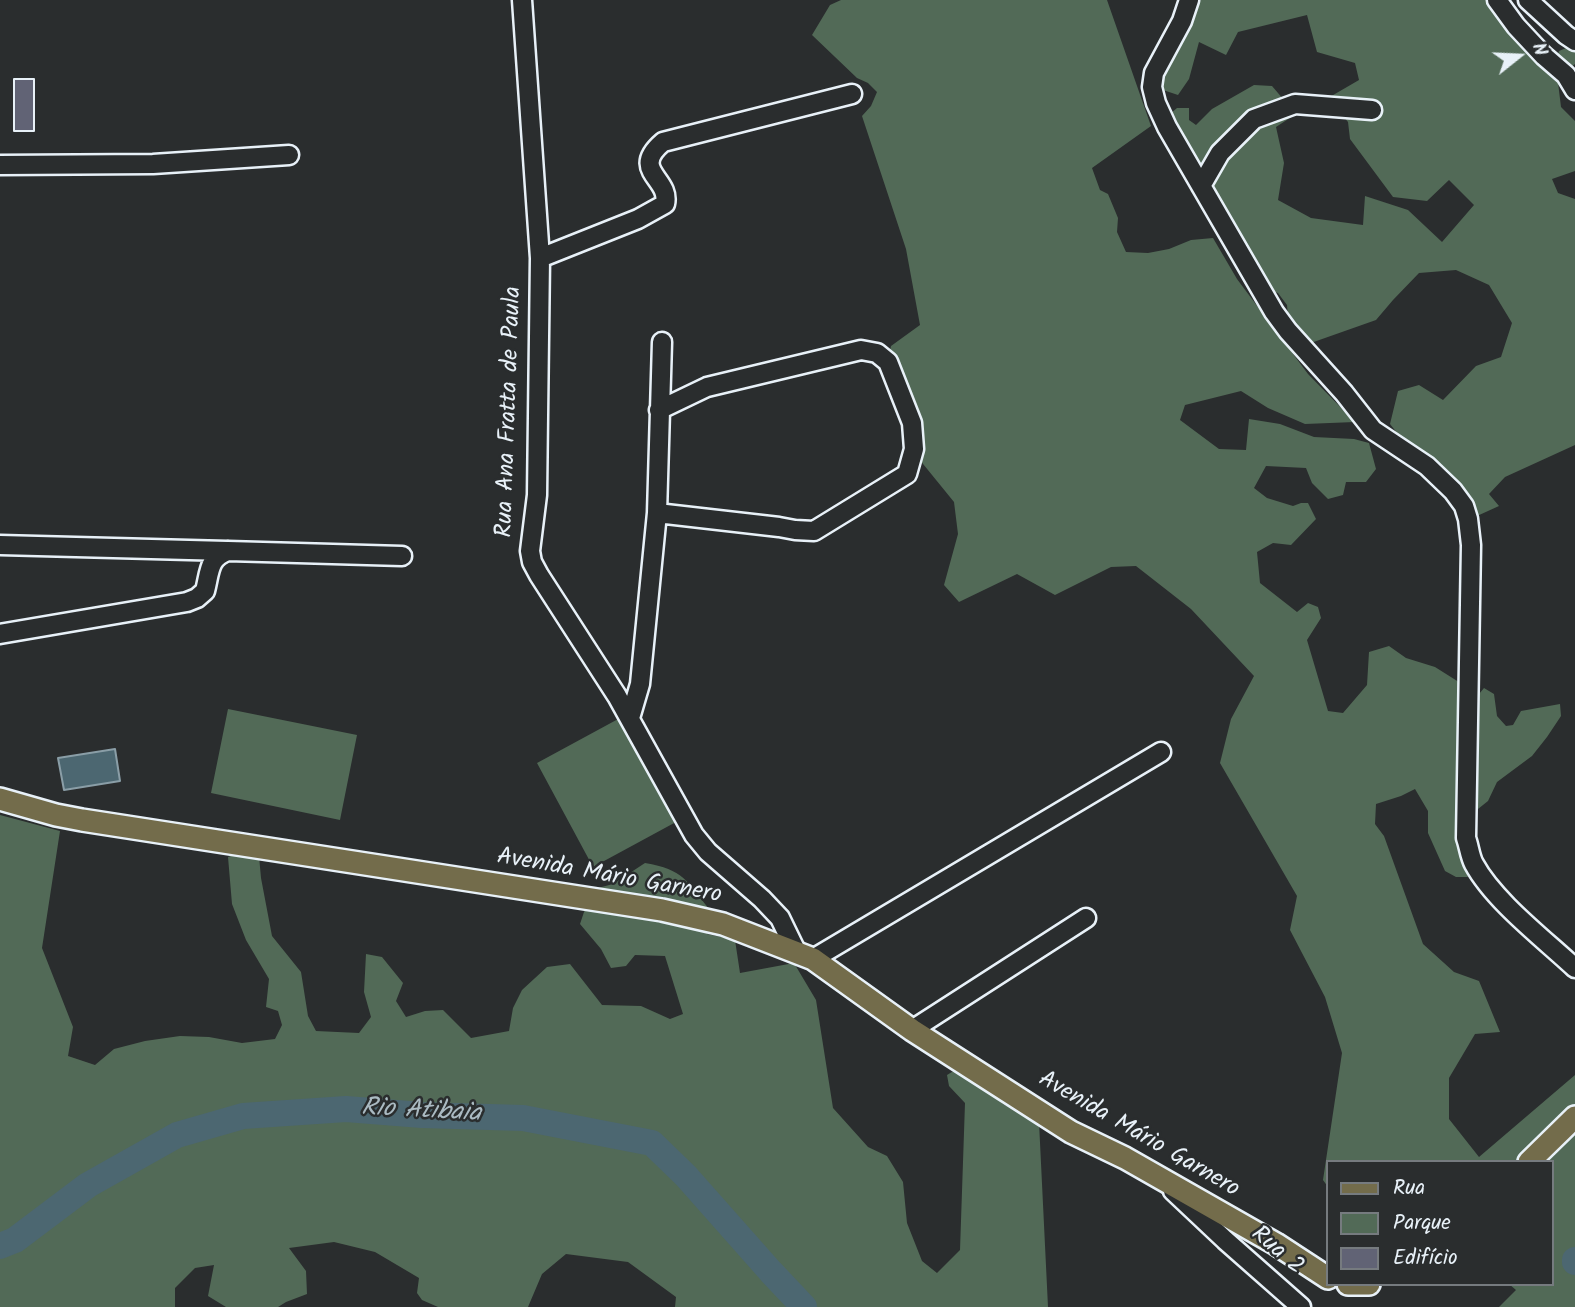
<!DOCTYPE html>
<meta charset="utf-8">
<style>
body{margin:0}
#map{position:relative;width:1575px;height:1307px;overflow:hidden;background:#2a2d2e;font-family:Kalam,sans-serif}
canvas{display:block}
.legend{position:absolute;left:1326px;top:1160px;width:228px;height:126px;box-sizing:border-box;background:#2a2d2e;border:2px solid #767b7f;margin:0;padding:9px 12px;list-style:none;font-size:21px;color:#e8f1f8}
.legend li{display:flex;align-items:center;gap:14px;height:35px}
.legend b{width:35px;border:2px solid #767b7f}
.north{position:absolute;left:1484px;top:21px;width:70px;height:70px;-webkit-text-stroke:5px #2a2d2e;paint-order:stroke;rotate:72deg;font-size:19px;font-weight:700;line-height:28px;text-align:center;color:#e8f1f8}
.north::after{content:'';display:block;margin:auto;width:24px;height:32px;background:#e8f1f8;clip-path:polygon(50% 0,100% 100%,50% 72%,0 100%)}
</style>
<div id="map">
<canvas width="1575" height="1307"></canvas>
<ul class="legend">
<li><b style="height:9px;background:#736c4b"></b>Rua</li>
<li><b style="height:19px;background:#526a57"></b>Parque</li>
<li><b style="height:19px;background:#616375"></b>Edifício</li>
</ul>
<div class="north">N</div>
</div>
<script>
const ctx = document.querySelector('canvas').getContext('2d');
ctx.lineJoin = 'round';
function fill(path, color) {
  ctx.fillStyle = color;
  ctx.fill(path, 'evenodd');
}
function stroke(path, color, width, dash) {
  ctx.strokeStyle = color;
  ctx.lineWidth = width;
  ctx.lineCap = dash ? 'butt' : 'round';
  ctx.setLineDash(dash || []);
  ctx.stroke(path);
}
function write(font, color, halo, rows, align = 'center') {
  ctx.font = font + ' Kalam,sans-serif';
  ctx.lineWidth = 5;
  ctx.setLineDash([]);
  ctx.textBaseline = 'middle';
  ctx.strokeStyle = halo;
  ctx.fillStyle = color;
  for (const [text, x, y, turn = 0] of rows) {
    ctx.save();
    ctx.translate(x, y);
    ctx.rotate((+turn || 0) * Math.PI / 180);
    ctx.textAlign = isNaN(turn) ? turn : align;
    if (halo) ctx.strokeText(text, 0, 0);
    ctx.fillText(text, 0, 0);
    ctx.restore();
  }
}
fill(new Path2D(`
 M 841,0 L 1107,0 L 1151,126 L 1092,168 L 1100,190 L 1108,194 L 1118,218 L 1117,232 L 1126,252 L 1148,253 L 1169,249 L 1191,240 L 1213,238 L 1237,279 L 1308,374 L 1355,422 L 1305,424 L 1268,408 L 1241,391 L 1185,405 L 1180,420 L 1219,449 L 1246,450 L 1249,419 L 1280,424 L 1314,437 L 1354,439 L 1369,443 L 1376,469 L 1366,482 L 1346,482 L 1343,495 L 1328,499 L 1312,483 L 1306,468 L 1266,466 L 1254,488 L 1267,498 L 1293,506 L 1301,503 L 1308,503 L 1316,519 L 1291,545 L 1273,543 L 1257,552 L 1260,583 L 1297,612 L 1308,603 L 1318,607 L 1321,618 L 1307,640 L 1328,711 L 1343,713 L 1367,685 L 1369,652 L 1389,646 L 1406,658 L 1435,667 L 1462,684 L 1474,700 L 1484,688 L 1494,694 L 1497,716 L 1506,726 L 1513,725 L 1521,711 L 1560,704 L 1561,716 L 1547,737 L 1532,756 L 1497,782 L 1488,801 L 1458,825 L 1463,863 L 1468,877 L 1456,877 L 1445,871 L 1428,833 L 1428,811 L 1415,789 L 1401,796 L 1376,804 L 1375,824 L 1384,836 L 1423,944 L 1454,972 L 1479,981 L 1500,1032 L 1475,1034 L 1449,1078 L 1449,1119 L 1479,1157 L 1575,1075 L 1575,1307 L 1499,1307 L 1516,1290 L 1509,1284 L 1552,1284 L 1552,1162 L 1328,1162 L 1328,1187 L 1323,1180 L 1342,1053 L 1325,997 L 1290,930 L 1297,896 L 1220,763 L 1231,719 L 1254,676 L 1191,609 L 1136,566 L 1111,567 L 1055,595 L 1017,574 L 959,602 L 944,585 L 958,534 L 954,502 L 919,459 L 886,370 L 891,346 L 920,325 L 906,249 L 862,116 L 871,106 L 877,92 L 868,83 L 857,78 L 812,35 L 830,5 Z
 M 1195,0 L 1495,0 L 1556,66 L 1561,107 L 1575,121 L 1575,171 L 1552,179 L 1558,193 L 1575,199 L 1575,445 L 1505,477 L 1489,494 L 1499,506 L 1477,516 L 1457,484 L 1435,461 L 1405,443 L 1390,424 L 1398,391 L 1419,385 L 1443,400 L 1476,366 L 1501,357 L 1512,323 L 1489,285 L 1456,270 L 1419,273 L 1393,300 L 1376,320 L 1308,344 L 1288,317 L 1287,305 L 1278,293 L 1268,290 L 1179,140 L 1170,114 L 1177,108 L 1189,108 L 1189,120 L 1196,125 L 1212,109 L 1254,85 L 1272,86 L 1296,114 L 1276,127 L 1284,163 L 1278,200 L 1311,218 L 1363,225 L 1365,196 L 1408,210 L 1442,242 L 1474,205 L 1449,180 L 1427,201 L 1393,197 L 1350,139 L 1348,122 L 1328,98 L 1359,80 L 1355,63 L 1317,52 L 1307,15 L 1238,32 L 1226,55 L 1199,42 L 1189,79 L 1178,95 L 1160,89 L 1159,74 Z
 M 1566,48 L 1569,48 L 1575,52 L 1575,64 L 1570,68 L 1557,57 L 1559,51 Z
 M 228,709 L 357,735 L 340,820 L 211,793 Z
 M 620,718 L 676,822 L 593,867 L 537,763 Z
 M 0,815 L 60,831 L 42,948 L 73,1027 L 68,1056 L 95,1065 L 114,1049 L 145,1041 L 180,1036 L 209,1037 L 242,1043 L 275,1039 L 282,1025 L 278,1011 L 266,1007 L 269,979 L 246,940 L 232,904 L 228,857 L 241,852 L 259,856 L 261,878 L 272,936 L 301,972 L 308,1016 L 316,1031 L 359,1033 L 371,1017 L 364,992 L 366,954 L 382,957 L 403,983 L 396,1001 L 406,1017 L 425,1011 L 443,1010 L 471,1038 L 509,1031 L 513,1008 L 522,990 L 547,967 L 570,964 L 602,1005 L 641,1006 L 670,1019 L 683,1014 L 665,956 L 635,955 L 626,966 L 611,968 L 601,949 L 580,924 L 587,903 L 598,888 L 613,884 L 645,863 C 684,870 686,880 709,909 L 707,934 L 735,940 L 740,973 L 794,963 L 816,1000 L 833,1108 L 868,1147 L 887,1156 L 903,1182 L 907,1223 L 922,1261 L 937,1273 L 960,1250 L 965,1103 L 949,1086 L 947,1075 L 960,1067 L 984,1085 L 1003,1104 L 1039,1122 L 1048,1307 L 675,1307 L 676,1297 L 628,1262 L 566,1254 L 542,1274 L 528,1307 L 438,1307 L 422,1300 L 417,1293 L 419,1278 L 375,1252 L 334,1242 L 289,1248 L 306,1271 L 307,1294 L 286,1302 L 278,1307 L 226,1307 L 208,1296 L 214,1265 L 195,1268 L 175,1288 L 175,1307 L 0,1307 Z`), '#526a57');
const water = new Path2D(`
 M 115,749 L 120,781 L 64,790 L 58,758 Z`);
fill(water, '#4c6771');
stroke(water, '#8a9ea7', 2);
stroke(new Path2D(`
 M 0,1246 L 15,1240 L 88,1185 L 177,1135 L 243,1116 L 346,1109 L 422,1115 L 523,1118 L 652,1143 L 686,1176 L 771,1272 L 804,1307
 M 1575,1260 L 1575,1262`), '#4c6771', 26);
const building = new Path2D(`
 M 14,79 L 34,79 L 34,131 L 14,131 Z`);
fill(building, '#616375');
stroke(building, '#e8f1f8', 2);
const minor = new Path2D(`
 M 522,0 L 540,258 L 537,495 L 530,551 L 532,562 L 539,575 L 617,696 L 694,835 L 708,852 L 762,899 L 780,918 L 796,951
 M 1189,0 L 1182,21 L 1154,73 L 1152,87 L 1156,103 L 1167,127 L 1274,312 L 1288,331 L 1344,393 L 1373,430 L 1427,466 L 1453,491 L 1464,506 L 1468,519 L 1471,545 L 1466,838 C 1469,846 1470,857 1474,864 C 1494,901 1544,939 1575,968
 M 1497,0 L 1516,26 L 1544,56 L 1566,75 L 1575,90
 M 1528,0 L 1566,35 L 1575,41
 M 0,165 L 153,164 L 289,155
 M 1201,186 L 1220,153 L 1254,119 L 1295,104 L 1372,110
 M 540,258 L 638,219 L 665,204 C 671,178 629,171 663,142 L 852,94
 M 657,513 L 662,342
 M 0,545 L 227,551
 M 0,634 L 187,602 L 197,598 L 205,591 C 210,572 208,558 228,551 L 402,556
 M 630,718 L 640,684 L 657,513 L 779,527 L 795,530 L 814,531 L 907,474 L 914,449 L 912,423 L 888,362 L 877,353 L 861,350 L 707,387 L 659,410
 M 813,959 L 1161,752
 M 912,1030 L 1086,918
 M 1173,1191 L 1225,1240 L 1301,1307`);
const major = new Path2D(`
 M 0,799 L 56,815 L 82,820 L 662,910 L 723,924 L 813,959 L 912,1030 L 1071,1132 L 1125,1158 L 1276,1244 L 1328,1278
 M 1529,1162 L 1575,1117
 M 1348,1284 L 1369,1284`);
stroke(minor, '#e8f1f8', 23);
stroke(major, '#e8f1f8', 26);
stroke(minor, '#2a2d2e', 18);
stroke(major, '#736c4b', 21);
write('24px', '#e8f1f8', '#2a2d2e', [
 ["Rua Ana Fratta de Paula",511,412,-88],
 ["Avenida Mário Garnero",609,878,10],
 ["Avenida Mário Garnero",1138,1136,30],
 ["Rua 2",1276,1252,41]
]);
write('italic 26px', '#aabac2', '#2a2d2e', [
 ["Rio Atibaia",421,1113,3]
]);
</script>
